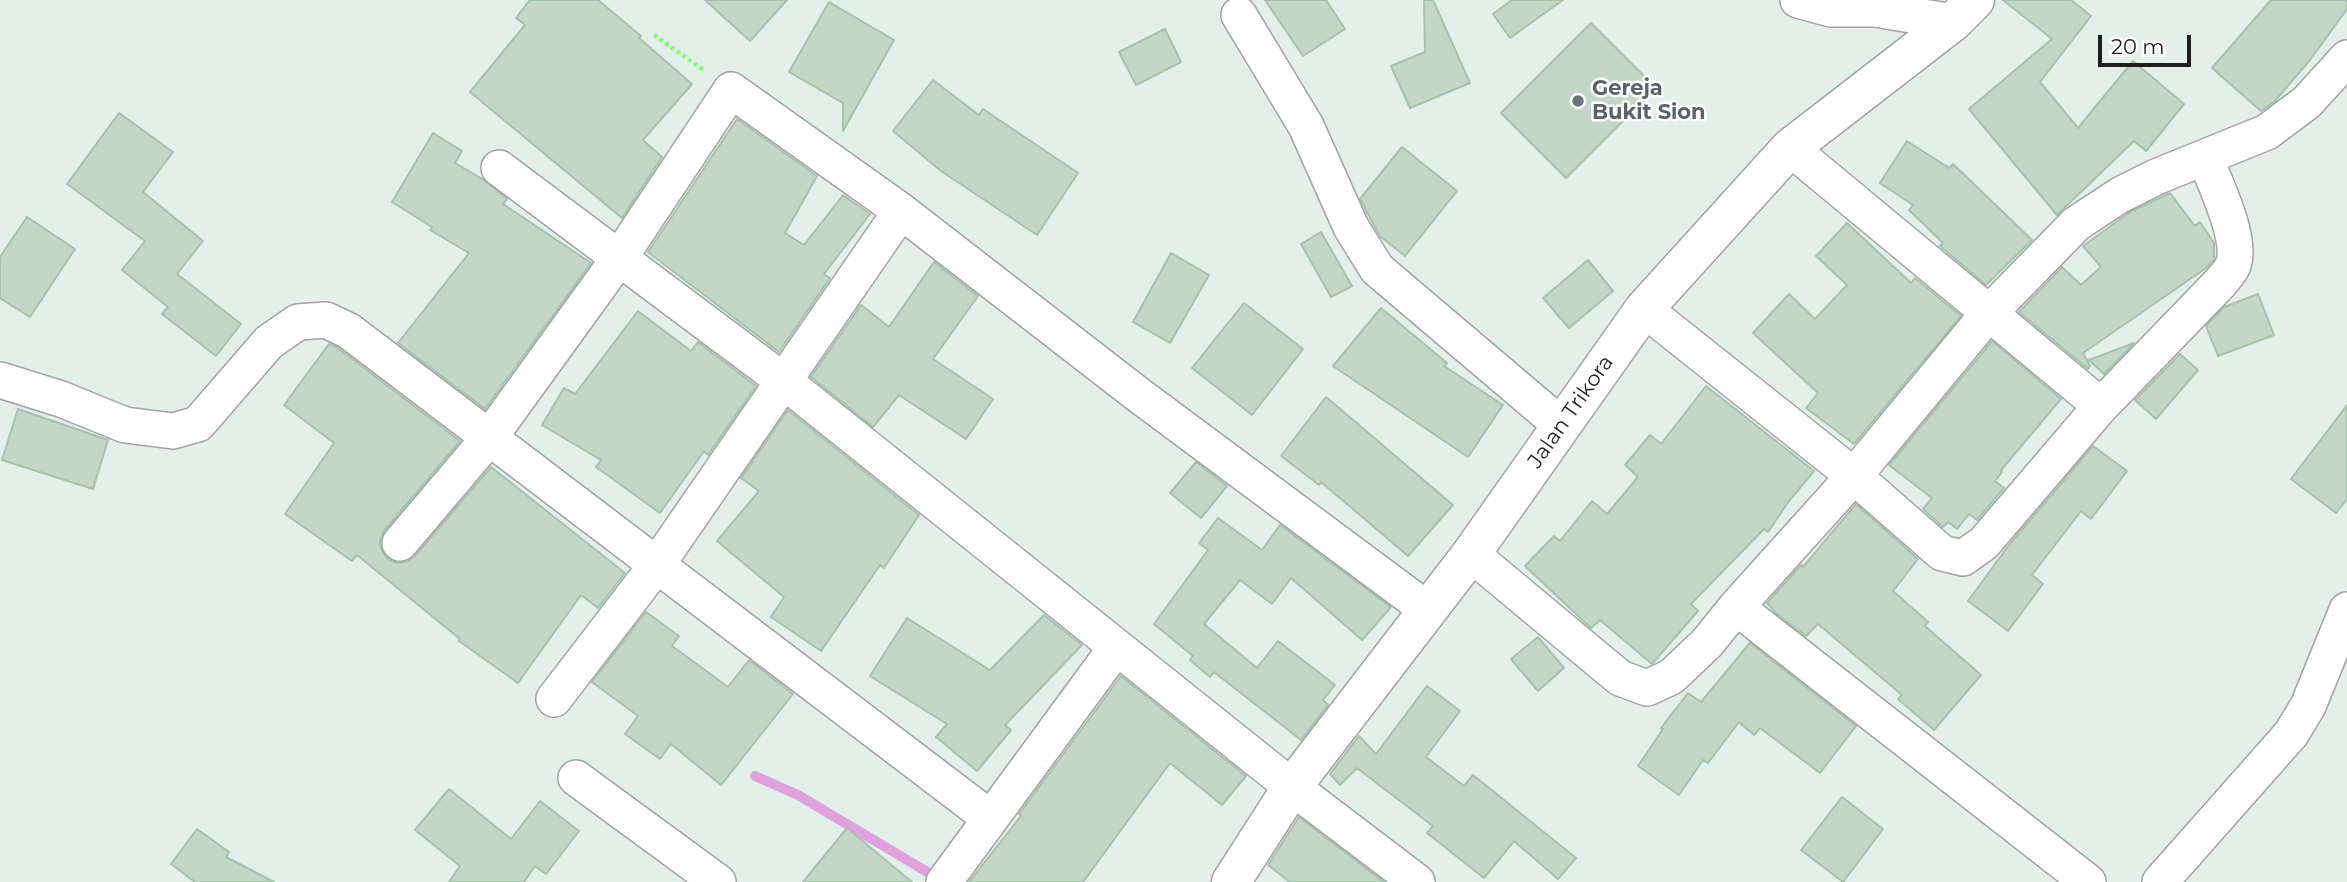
<!DOCTYPE html>
<style>
body{margin:0}
#map{position:relative;width:2347px;height:882px;overflow:hidden;background:#e3f0e9;font-family:Montserrat,sans-serif}
canvas{display:block}
.scale{position:absolute;left:2098px;top:35px;width:93px;height:32px;box-sizing:border-box;border:4px solid #1e1e1e;border-top:0;padding-left:9px;font-size:21px;line-height:24px;white-space:nowrap;color:#1e1e1e;-webkit-text-stroke:5px #fff;paint-order:stroke}
</style>
<div id="map">
<canvas width="2347" height="882"></canvas>
<div class="scale">20 m</div>
</div>
<script>
const ctx = document.querySelector('canvas').getContext('2d');
ctx.lineJoin = 'round';
function stroke(path, color, width, dash) {
  ctx.strokeStyle = color;
  ctx.lineWidth = width;
  ctx.lineCap = dash ? 'butt' : 'round';
  ctx.setLineDash(dash || []);
  ctx.stroke(path);
}
function fill(path, color) {
  ctx.fillStyle = color;
  ctx.fill(path, 'evenodd');
}
function write(font, color, halo, rows, align = 'center') {
  ctx.font = font + ' Montserrat,sans-serif';
  ctx.lineWidth = 5;
  ctx.setLineDash([]);
  ctx.textBaseline = 'middle';
  ctx.strokeStyle = halo;
  ctx.fillStyle = color;
  for (const [text, x, y, turn = 0] of rows) {
    ctx.save();
    ctx.translate(x, y);
    ctx.rotate((+turn || 0) * Math.PI / 180);
    ctx.textAlign = isNaN(turn) ? turn : align;
    if (halo) ctx.strokeText(text, 0, 0);
    ctx.fillText(text, 0, 0);
    ctx.restore();
  }
}
stroke(new Path2D(`
 M 755,776 L 798,795 L 934,876`), '#dfa2df', 10);
const building = new Path2D(`
 M 530,0 L 598,0 L 641,36 L 639,38 L 692,84 L 643,140 L 662,157 L 622,218 L 470,92 L 525,25 L 516,18 Z
 M 705,0 L 787,0 L 750,41 Z
 M 1265,0 L 1326,0 L 1345,29 L 1303,56 Z
 M 1424,0 L 1433,0 L 1470,83 L 1410,108 L 1391,66 L 1425,52 Z
 M 1512,0 L 1563,0 L 1510,38 L 1493,14 Z
 M 2003,0 L 2071,0 L 2091,16 L 2040,82 L 2078,128 L 2133,61 L 2184,104 L 2146,151 L 2134,141 L 2057,215 L 1969,109 L 2052,39 Z
 M 2271,0 L 2347,0 L 2347,9 L 2310,60 L 2274,102 L 2261,111 L 2212,68 Z
 M 829,2 L 894,40 L 843,131 L 843,103 L 789,72 Z
 M 1591,23 L 1656,88 L 1566,178 L 1501,113 Z
 M 1165,29 L 1181,62 L 1136,85 L 1119,52 Z
 M 933,80 L 979,115 L 983,109 L 1078,173 L 1037,235 L 941,171 L 893,131 Z
 M 119,113 L 173,152 L 143,192 L 203,241 L 177,274 L 241,324 L 216,356 L 162,314 L 168,307 L 122,270 L 145,241 L 67,184 Z
 M 737,119 L 817,176 L 785,233 L 804,245 L 843,195 L 870,214 L 824,274 L 830,278 L 779,352 L 648,252 Z
 M 433,133 L 462,151 L 455,163 L 484,180 L 507,199 L 503,204 L 591,263 L 485,409 L 398,343 L 469,253 L 430,230 L 432,227 L 392,202 Z
 M 1907,141 L 1949,168 L 1953,164 L 2032,240 L 1986,285 L 1940,246 L 1943,243 L 1909,210 L 1913,205 L 1880,183 Z
 M 1402,147 L 1457,191 L 1405,256 L 1380,236 L 1360,199 Z
 M 2170,193 L 2195,226 L 2200,222 L 2214,243 L 2214,259 L 2206,268 L 2083,353 L 2090,366 L 2088,369 L 2019,312 L 2062,267 L 2081,285 L 2101,267 L 2083,246 L 2130,212 Z
 M 27,217 L 75,249 L 30,317 L 0,298 L 0,257 Z
 M 1847,223 L 1911,283 L 1915,278 L 1961,316 L 1854,444 L 1806,408 L 1818,393 L 1753,333 L 1789,294 L 1815,319 L 1847,285 L 1816,256 Z
 M 1321,232 L 1352,286 L 1331,297 L 1301,244 Z
 M 1171,253 L 1209,275 L 1170,343 L 1133,322 Z
 M 1588,260 L 1613,291 L 1569,328 L 1543,298 Z
 M 934,262 L 978,296 L 933,359 L 993,399 L 966,439 L 899,395 L 873,427 L 811,377 L 861,305 L 889,327 Z
 M 2258,294 L 2274,335 L 2218,356 L 2206,326 L 2224,307 Z
 M 1244,303 L 1303,349 L 1252,415 L 1192,368 Z
 M 1381,308 L 1447,363 L 1444,366 L 1503,405 L 1468,457 L 1333,366 Z
 M 638,311 L 691,351 L 698,342 L 756,386 L 708,455 L 704,451 L 660,513 L 596,467 L 601,460 L 542,425 L 564,388 L 575,394 Z
 M 1992,341 L 2061,399 L 2001,470 L 2002,472 L 1995,481 L 2004,488 L 1977,520 L 1969,514 L 1957,529 L 1948,522 L 1943,527 L 1923,509 L 1932,498 L 1889,465 Z
 M 2134,343 L 2104,374 L 2089,360 Z
 M 329,344 L 338,348 L 460,441 L 384,531 L 380,540 L 381,549 L 388,559 L 397,563 L 407,562 L 415,556 L 491,467 L 625,573 L 598,608 L 581,595 L 518,683 L 459,641 L 460,639 L 357,555 L 352,561 L 285,514 L 334,443 L 284,405 Z
 M 2180,354 L 2198,370 L 2156,419 L 2135,400 Z
 M 1706,386 L 1814,471 L 1789,501 L 1768,532 L 1764,529 L 1691,604 L 1698,611 L 1652,664 L 1600,620 L 1591,628 L 1525,566 L 1554,536 L 1560,541 L 1592,501 L 1607,514 L 1638,477 L 1625,465 L 1650,435 L 1661,444 Z
 M 1326,397 L 1453,505 L 1408,556 L 1321,482 L 1319,485 L 1281,456 Z
 M 2347,405 L 2347,499 L 2336,513 L 2291,479 Z
 M 18,409 L 108,440 L 93,489 L 2,460 Z
 M 788,410 L 919,515 L 884,568 L 880,565 L 821,651 L 771,617 L 784,597 L 717,541 L 759,491 L 741,478 Z
 M 2093,446 L 2127,471 L 2091,519 L 2081,511 L 2032,575 L 2043,584 L 2008,631 L 1968,601 L 2009,545 Z
 M 1196,462 L 1227,486 L 1201,518 L 1170,493 Z
 M 1856,504 L 1918,559 L 1893,591 L 1928,622 L 1925,626 L 1981,675 L 1934,730 L 1898,699 L 1902,695 L 1818,624 L 1806,636 L 1776,613 L 1767,603 L 1801,565 L 1803,567 Z
 M 1218,518 L 1262,550 L 1280,525 L 1391,607 L 1362,640 L 1291,578 L 1272,604 L 1240,580 L 1204,624 L 1257,668 L 1278,641 L 1335,685 L 1323,700 L 1328,705 L 1301,740 L 1214,672 L 1210,677 L 1190,660 L 1193,656 L 1154,624 L 1208,550 L 1199,543 Z
 M 646,612 L 679,636 L 672,646 L 728,687 L 749,660 L 793,694 L 721,785 L 671,744 L 660,759 L 625,734 L 638,716 L 592,682 Z
 M 1044,615 L 1082,645 L 1005,725 L 1011,730 L 977,771 L 936,737 L 947,724 L 870,676 L 907,618 L 990,670 Z
 M 1538,637 L 1564,668 L 1538,691 L 1511,659 Z
 M 1750,643 L 1856,726 L 1820,773 L 1760,728 L 1754,735 L 1739,722 L 1708,763 L 1703,760 L 1679,795 L 1638,766 L 1663,729 L 1661,728 L 1688,693 L 1701,702 Z
 M 1121,676 L 1246,776 L 1222,805 L 1170,763 L 1083,882 L 969,882 L 1021,816 L 1019,814 Z
 M 1427,686 L 1460,711 L 1426,757 L 1464,786 L 1473,775 L 1576,858 L 1558,879 L 1514,841 L 1484,878 L 1427,833 L 1433,826 L 1357,768 L 1340,785 L 1330,774 L 1359,736 L 1376,754 Z
 M 449,789 L 511,839 L 540,801 L 579,831 L 546,874 L 535,866 L 524,882 L 449,882 L 460,866 L 415,830 Z
 M 1842,797 L 1883,829 L 1843,882 L 1801,850 Z
 M 1299,817 L 1384,882 L 1290,882 L 1268,865 Z
 M 847,828 L 912,882 L 803,882 Z
 M 197,829 L 229,852 L 226,857 L 274,882 L 195,882 L 171,864 Z`);
fill(building, '#c4d7c7');
stroke(building, '#a5c2ab', 2);
const minor = new Path2D(`
 M 1798,0 L 1831,9 L 1875,9 L 1953,22
 M 1239,15 L 1306,126 L 1351,227 L 1377,269 L 1562,426
 M 1790,148 L 2101,406
 M 499,168 L 785,382 L 1292,787 L 1417,882
 M 1644,309 L 1854,476 L 1942,553 L 1963,558 L 1984,543 L 2101,406 L 2220,283 C 2224,278 2231,271 2233,265 C 2243,240 2215,183 2205,158
 M 0,380 L 61,399 L 125,425 L 173,431 L 198,424 L 269,342 L 298,322 L 326,320 L 349,331 L 990,818
 M 400,543 L 489,438 L 620,257 L 731,90 L 901,211 L 1140,396 L 1428,610
 M 1471,554 L 1620,678 L 1647,688 L 1671,677 L 1707,643 L 1736,607 L 1854,476 L 1988,314 L 2076,224 L 2120,195 L 2156,177 L 2267,132 L 2307,102 L 2347,58
 M 1736,607 L 2088,882
 M 554,699 L 656,566 L 901,211
 M 576,778 L 718,882
 M 944,882 L 1116,648
 M 2160,882 L 2291,734 L 2308,706 L 2347,610`);
const tertiary = new Path2D(`
 M 1231,882 L 1292,787 L 1471,554 L 1644,309 L 1790,148 L 1953,22 L 1975,0`);
stroke(minor, '#a2a2a2', 38);
stroke(tertiary, '#a2a2a2', 41);
stroke(new Path2D(`
 M 654,35 L 705,71`), '#7aff65', 4.5, [3.5, 3.5]);
stroke(minor, '#fff', 35);
stroke(tertiary, '#fff', 38);
for (const [x, y, r, color] of [
 [1578,101,7,"#6b7280"]
]) {
  const dot = new Path2D();
  dot.arc(x, y, r, 0, 2 * Math.PI);
  ctx.fillStyle = color;
  ctx.fill(dot);
  stroke(dot, '#fff', 2.5);
}
write('bold 21px', '#5b616d', '#fff', [
 ["Gereja",1592,89],
 ["Bukit Sion",1592,113]
], 'left');
write('21px', '#1e1e1e', '#fff', [
 ["Jalan Trikora",1571,412,-55]
]);
</script>
